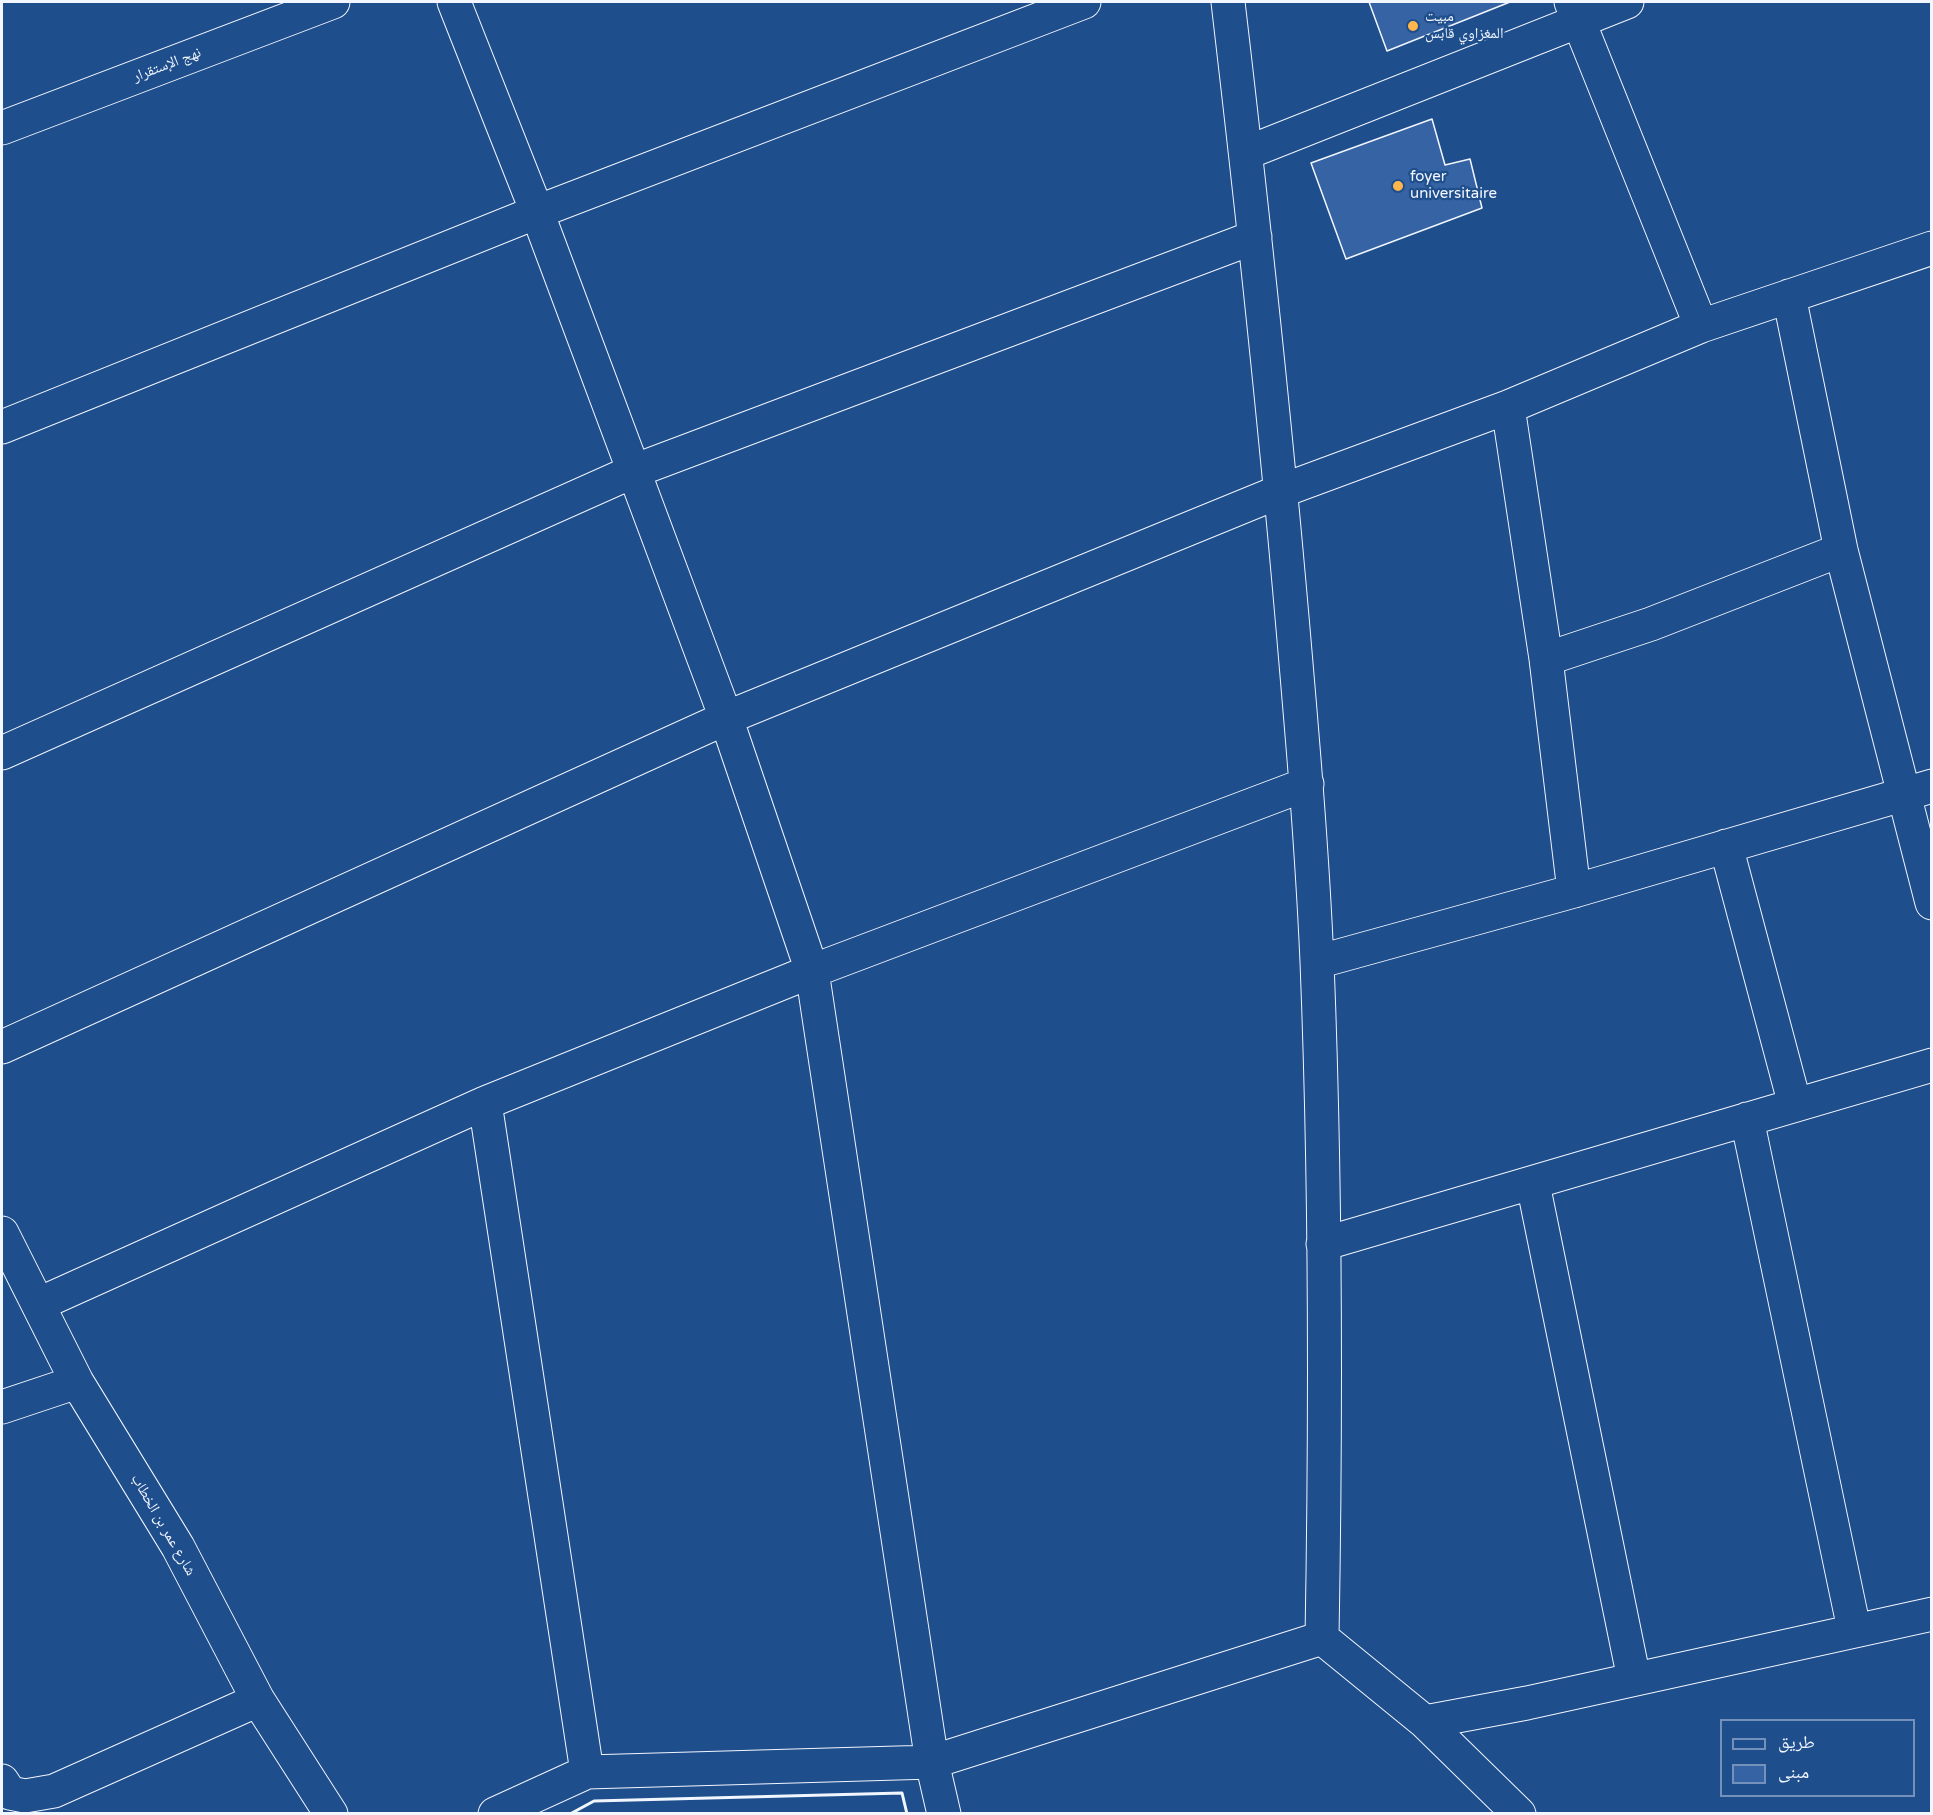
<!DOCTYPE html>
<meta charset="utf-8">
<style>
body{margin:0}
#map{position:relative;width:1933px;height:1815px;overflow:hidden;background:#1f4e8c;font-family:"Varela Round","Noto Naskh Arabic",sans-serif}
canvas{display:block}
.frame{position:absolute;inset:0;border:3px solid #f2f6ff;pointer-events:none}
.legend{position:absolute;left:1720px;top:1719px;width:195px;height:78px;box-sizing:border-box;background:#1f4e8c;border:2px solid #7391ba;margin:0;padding:8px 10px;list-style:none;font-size:18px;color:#f2f6ff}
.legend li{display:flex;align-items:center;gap:12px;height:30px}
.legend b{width:30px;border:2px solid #7391ba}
</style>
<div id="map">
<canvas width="1933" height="1815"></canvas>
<div class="frame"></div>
<ul class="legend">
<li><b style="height:8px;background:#1f4e8c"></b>طريق</li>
<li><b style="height:16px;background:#3563a3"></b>مبنى</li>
</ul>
</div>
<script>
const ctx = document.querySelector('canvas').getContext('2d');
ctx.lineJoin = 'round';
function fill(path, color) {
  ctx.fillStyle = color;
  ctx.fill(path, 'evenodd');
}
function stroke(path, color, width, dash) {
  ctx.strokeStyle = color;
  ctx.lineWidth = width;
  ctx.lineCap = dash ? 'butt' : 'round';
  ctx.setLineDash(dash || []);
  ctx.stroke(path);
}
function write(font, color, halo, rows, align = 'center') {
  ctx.font = font + ' "Varela Round","Noto Naskh Arabic",sans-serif';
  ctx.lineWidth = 4.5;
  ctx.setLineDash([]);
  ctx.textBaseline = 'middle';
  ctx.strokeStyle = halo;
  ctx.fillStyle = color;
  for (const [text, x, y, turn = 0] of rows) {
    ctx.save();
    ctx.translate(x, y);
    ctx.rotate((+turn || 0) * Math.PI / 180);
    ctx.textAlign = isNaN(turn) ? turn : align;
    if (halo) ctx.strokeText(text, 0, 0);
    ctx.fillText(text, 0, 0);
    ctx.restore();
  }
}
const building = new Path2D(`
 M 1369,2 L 1510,2 L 1387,51 Z
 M 1432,119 L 1445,165 L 1470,159 L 1482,208 L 1346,259 L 1311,163 Z`);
fill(building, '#3563a3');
stroke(building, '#f2f6ff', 1.5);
const minor = new Path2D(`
 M 454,2 L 537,212 L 726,718 L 812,971 L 932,1762 L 944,1814
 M 1228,2 C 1252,206 1274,411 1292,617 C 1302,732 1312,847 1317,962 C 1326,1187 1326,1413 1322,1638
 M 1571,2 L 1701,326
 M 2,128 L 333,2
 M 1246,153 L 1627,2
 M 1789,296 L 1841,550 L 1932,903
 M 1508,407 L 1546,659 L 1574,891
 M 2,427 L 537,212 L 1084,2
 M 1546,659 L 1651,624 L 1841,550
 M 2,753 L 634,471 L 1255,237
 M 1726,846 L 1795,1105
 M 1317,962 L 1574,891 L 1932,786
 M 2,1047 L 726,718 L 1281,491 L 1508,407 L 1701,326 L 1932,248
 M 485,1103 L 587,1772
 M 1747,1119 L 1854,1629
 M 1533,1184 L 1634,1679
 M 2,1233 L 77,1382 L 178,1547 L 258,1700 L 331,1814
 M 1323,1244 L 1932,1065
 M 39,1304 L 485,1103 L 812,971 L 1307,784
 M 2,1407 L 77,1382
 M 1322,1638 L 1425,1722 L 1519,1814
 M 1425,1722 L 1527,1703 L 1932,1614
 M 2,1781 L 10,1793 L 25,1796 L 54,1791 L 258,1700
 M 495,1814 L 587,1772 L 932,1762 L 1322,1638`);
stroke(minor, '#f2f6ff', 35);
stroke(minor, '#1f4e8c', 33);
stroke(new Path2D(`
 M 570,1814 L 594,1801 L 902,1793 L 907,1814`), '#f2f6ff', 3);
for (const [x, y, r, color] of [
 [1413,26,6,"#ffb74d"],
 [1398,186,6,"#ffb74d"]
]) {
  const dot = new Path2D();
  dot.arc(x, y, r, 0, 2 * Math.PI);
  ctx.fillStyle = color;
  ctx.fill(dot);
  stroke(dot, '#1f4e8c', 2);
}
write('15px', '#f2f6ff', '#1f4e8c', [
 ["مبيت",1425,17],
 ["المغزاوي قابس",1425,34],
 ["foyer",1410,177],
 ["universitaire",1410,194]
], 'left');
write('15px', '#f2f6ff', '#1f4e8c', [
 ["نهج الإستقرار",167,65,-21],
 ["شارع عمر بن الخطاب",163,1525,60]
]);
</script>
